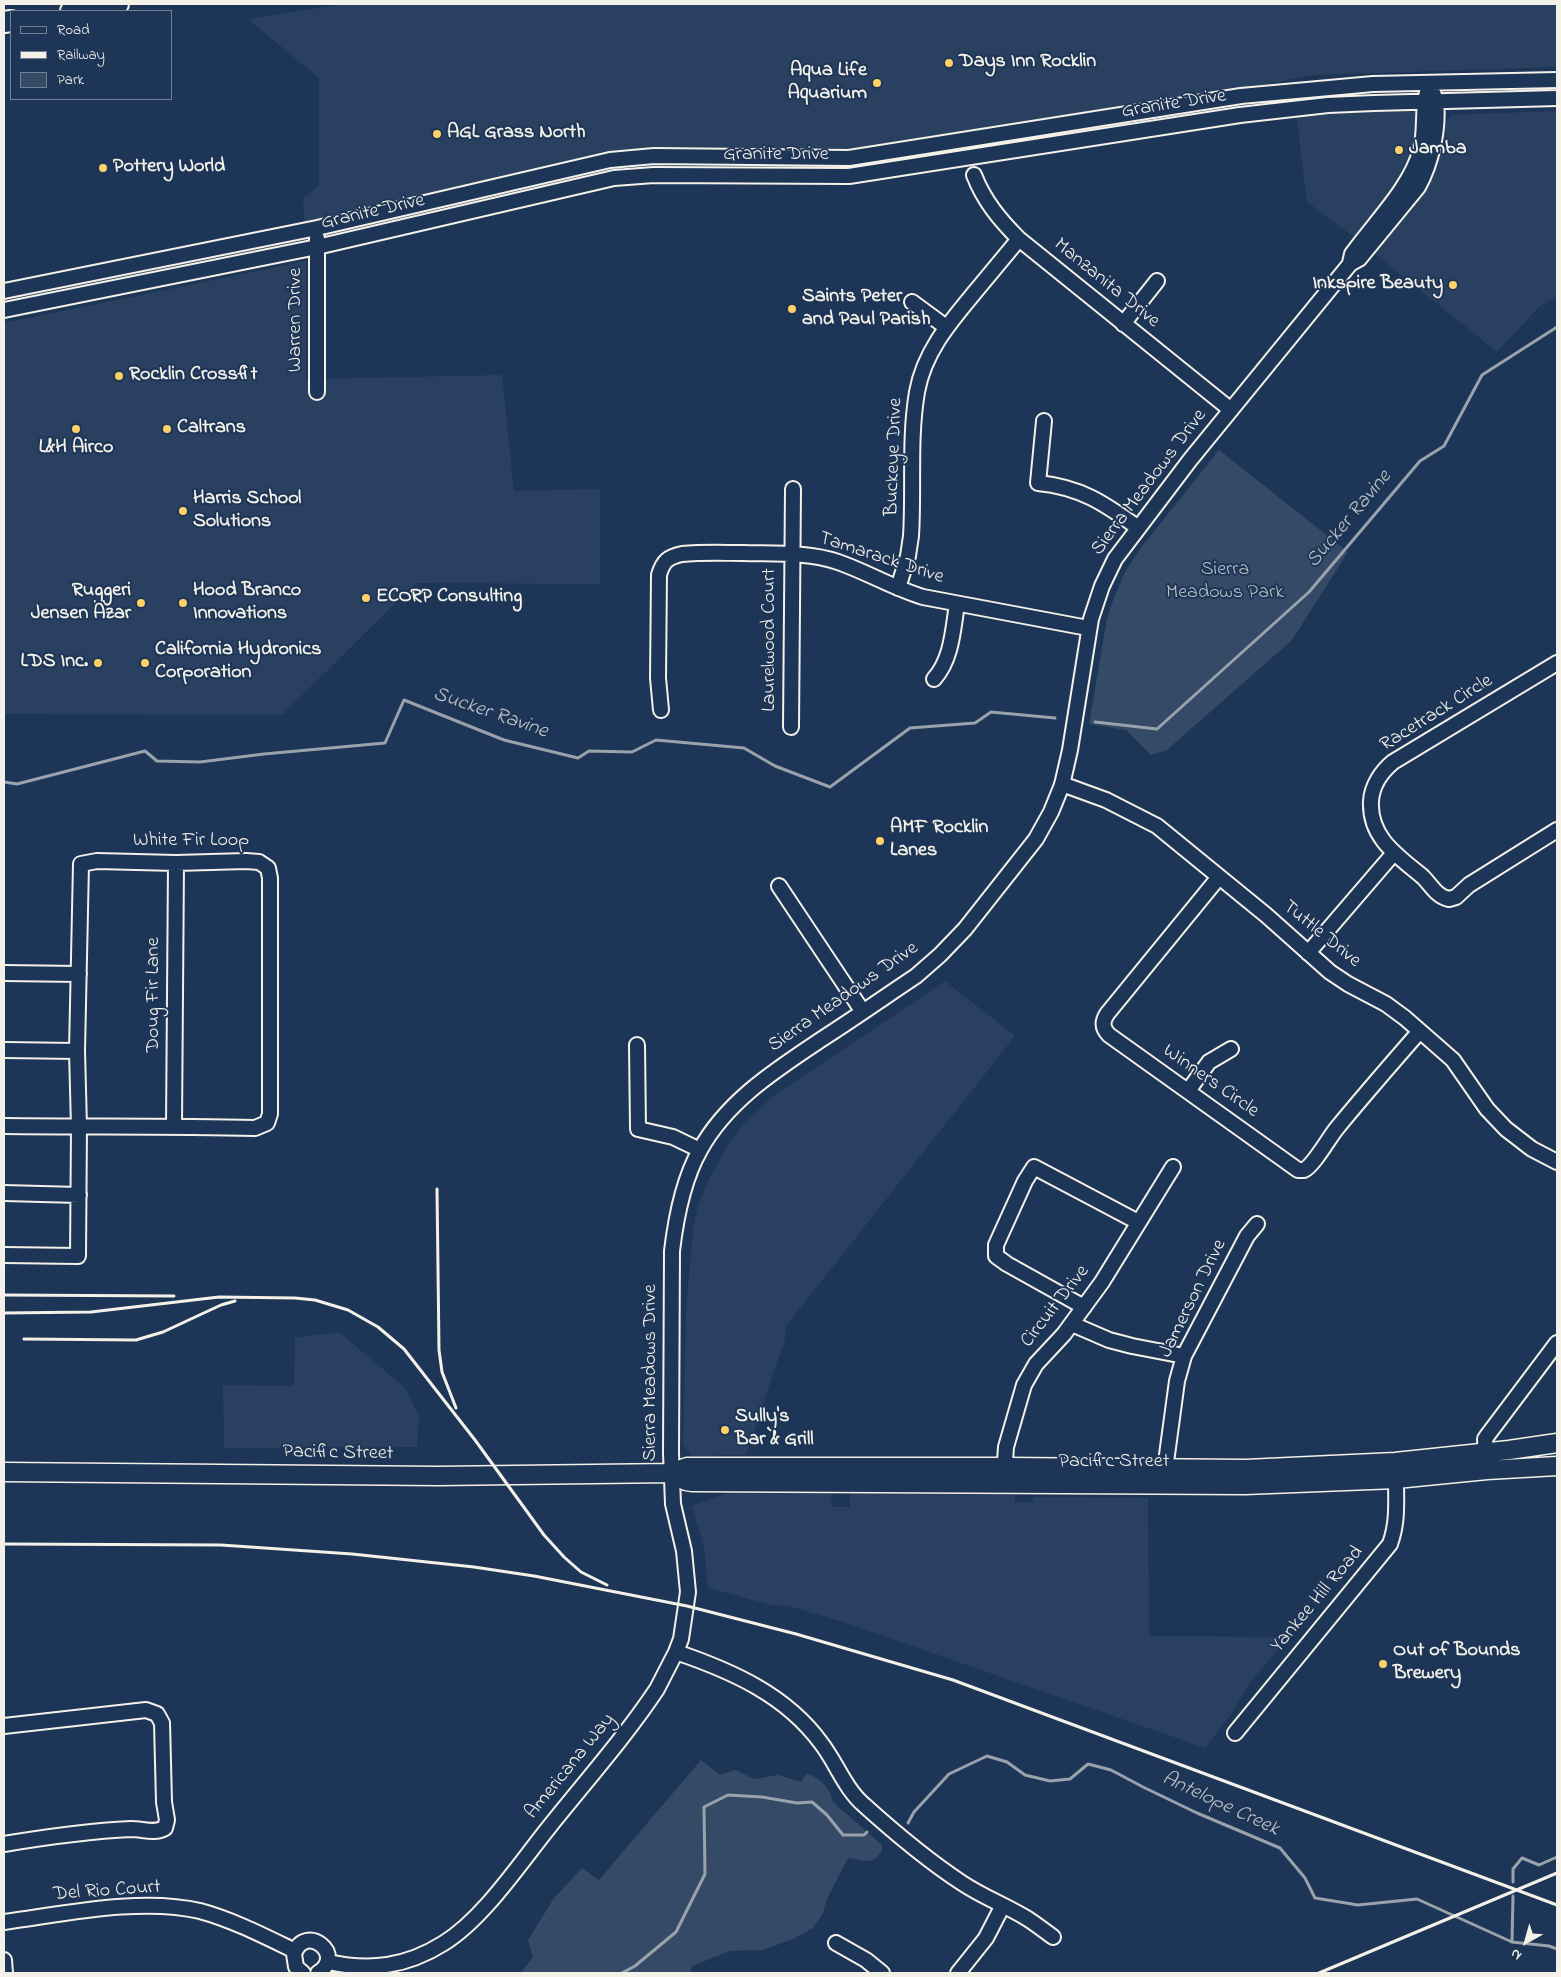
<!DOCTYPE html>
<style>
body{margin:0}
#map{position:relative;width:1561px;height:1977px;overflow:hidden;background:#1d3557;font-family:"Indie Flower",sans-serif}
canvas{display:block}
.frame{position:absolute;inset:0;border:5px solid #f4f1e8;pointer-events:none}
.legend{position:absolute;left:10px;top:10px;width:162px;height:90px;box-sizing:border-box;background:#1d3557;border:1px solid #738091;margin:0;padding:6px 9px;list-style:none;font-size:15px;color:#f4f1e8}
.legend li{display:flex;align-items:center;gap:10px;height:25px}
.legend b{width:25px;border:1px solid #738091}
.north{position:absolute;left:1501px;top:1917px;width:50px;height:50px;-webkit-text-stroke:4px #1d3557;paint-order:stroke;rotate:218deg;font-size:14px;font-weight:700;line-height:20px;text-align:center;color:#f4f1e8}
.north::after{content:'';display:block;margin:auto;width:18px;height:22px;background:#f4f1e8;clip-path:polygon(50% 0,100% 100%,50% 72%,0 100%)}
</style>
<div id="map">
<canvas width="1561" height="1977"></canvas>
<div class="frame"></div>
<ul class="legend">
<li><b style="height:6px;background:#1d3557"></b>Road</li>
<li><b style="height:6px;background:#f4f1e8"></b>Railway</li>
<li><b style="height:14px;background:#354a67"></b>Park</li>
</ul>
<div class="north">N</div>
</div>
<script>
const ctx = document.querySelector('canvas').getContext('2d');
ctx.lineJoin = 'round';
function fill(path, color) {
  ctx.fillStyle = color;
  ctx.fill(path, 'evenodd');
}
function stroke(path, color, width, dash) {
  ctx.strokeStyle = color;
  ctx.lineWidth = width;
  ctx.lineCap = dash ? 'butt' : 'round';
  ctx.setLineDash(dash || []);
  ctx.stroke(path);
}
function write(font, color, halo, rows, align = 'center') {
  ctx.font = font + ' "Indie Flower",sans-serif';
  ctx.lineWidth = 4;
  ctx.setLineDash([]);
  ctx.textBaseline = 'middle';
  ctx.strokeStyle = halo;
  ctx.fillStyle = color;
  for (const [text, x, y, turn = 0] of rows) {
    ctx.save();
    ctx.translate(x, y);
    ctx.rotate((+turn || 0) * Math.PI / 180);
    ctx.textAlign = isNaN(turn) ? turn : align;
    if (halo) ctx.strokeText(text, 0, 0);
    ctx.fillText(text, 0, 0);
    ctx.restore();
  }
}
fill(new Path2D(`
 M 344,4 L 1557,4 L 1557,67 L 1313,75 L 853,165 L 681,165 L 600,174 L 305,240 L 303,198 L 319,185 L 319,78 L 248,19 Z
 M 1430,106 L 1429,141 L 1366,246 L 1307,202 L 1296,112 Z
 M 1557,111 L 1557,296 L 1539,307 L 1497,352 L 1375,254 L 1429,183 L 1443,145 L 1445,124 L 1451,115 Z
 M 306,261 L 306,379 L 502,375 L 514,491 L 600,489 L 600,584 L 416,583 L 282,715 L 4,714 L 4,323 Z
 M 945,981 L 1015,1036 L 786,1326 L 785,1339 L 746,1455 L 692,1456 L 683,1445 L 686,1309 L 693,1230 L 698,1204 L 711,1175 L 728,1145 L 741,1127 L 772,1097 Z
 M 339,1332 L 405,1388 L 419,1416 L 417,1447 L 224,1448 L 223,1385 L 294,1386 L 295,1338 Z
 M 734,1491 L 831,1492 L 832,1507 L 850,1507 L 850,1493 L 1015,1495 L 1015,1502 L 1033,1502 L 1033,1497 L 1148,1498 L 1149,1636 L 1288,1637 L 1249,1684 L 1232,1713 L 1205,1748 L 846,1623 L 789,1606 L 772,1605 L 708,1588 L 704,1547 L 692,1506 Z`), '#2a4060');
fill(new Path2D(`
 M 1219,450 L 1348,552 L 1292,640 L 1167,750 L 1151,755 L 1126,730 L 1089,724 L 1106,624 L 1110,608 L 1125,572 L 1140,549 Z
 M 701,1760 L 720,1775 L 735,1770 L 754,1779 L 778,1775 L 801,1782 L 806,1774 C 819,1776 831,1789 833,1802 L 882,1845 L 882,1851 C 872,1866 864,1860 848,1858 L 826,1901 L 823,1913 L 813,1928 L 793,1939 L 763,1950 L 730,1951 L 692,1966 L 690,1973 L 521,1973 L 533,1957 L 528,1940 L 554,1898 L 582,1868 L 599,1880 Z`), '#354a67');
stroke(new Path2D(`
 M 1095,722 L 1157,729 L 1309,592 L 1420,461 L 1444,446 L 1482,375 L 1557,327
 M 4,782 L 17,784 L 145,751 L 157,761 L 200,762 L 264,754 L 385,743 L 404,700 L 504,740 L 578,758 L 589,751 L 632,752 L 656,740 L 744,748 L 775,766 L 830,787 L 910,728 L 975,723 L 991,712 L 1055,718
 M 908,1823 L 914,1812 L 949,1774 L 987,1756 L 1007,1762 L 1025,1775 L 1050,1781 L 1070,1779 L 1088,1764 L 1111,1770 L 1143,1787 L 1197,1813 L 1280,1848 L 1305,1878 L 1315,1898 L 1358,1905 L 1417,1899 L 1512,1942 L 1549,1946 L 1557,1949
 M 1513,1882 L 1513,1869 L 1522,1858 L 1539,1865 L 1557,1857
 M 1512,1942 L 1513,1896
 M 622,1973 L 635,1966 L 676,1932 L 705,1874 L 704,1807 L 728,1795 L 762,1797 L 797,1803 L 812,1802 L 827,1815 L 843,1835 L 864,1835 L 867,1832`), '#9aa2ab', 3);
const minor = new Path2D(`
 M 974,175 C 984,201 1000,220 1019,239 L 1231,410
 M 317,238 L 317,392
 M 1350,263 L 1352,254 C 1375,222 1411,187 1421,149 C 1426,130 1422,110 1427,92
 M 4,291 L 317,228 L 610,160 L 654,156 L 849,158 L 1241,96 L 1373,84 L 1557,80
 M 912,302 L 946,327
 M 4,310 L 317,247 L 614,178 L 654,175 L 849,176 L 1240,115 L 1328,105 L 1374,103 L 1557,98
 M 1123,324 L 1157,281
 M 1044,421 L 1038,483 C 1080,487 1104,503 1137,527
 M 898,588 L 908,556 L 911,536 C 914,489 909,439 917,392 C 924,352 950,322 975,292 C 990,274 1004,257 1019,239
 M 1557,663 L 1393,762 C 1381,772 1372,786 1371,801 C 1369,838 1398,856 1423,877 C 1431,885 1437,897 1449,899 L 1456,897 L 1469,885 L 1557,830
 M 934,679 C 952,659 953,629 957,604
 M 661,710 L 658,678 L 659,575 C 663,561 668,557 682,554 C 703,552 723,553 743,553 C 775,554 808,552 838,562 C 867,572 893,588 923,597 L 1088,628
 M 791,727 L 793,489
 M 1062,784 L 1106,800 L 1157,826 L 1266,915 L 1330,972 L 1348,984 L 1386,1004 L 1405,1018 L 1453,1060 L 1487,1109 L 1506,1129 L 1532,1149 L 1557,1162
 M 1219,877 L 1107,1014 C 1102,1022 1102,1028 1109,1035 L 1298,1170 L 1304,1170 C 1314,1165 1328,1139 1337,1128 C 1364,1095 1392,1063 1420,1031
 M 779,886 L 863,1012
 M 1308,953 L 1394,853
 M 4,973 L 79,974
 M 637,1045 L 638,1129 L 673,1137 L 700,1150
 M 4,1050 L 77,1051
 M 1188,1091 L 1209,1062 L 1231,1049
 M 4,1126 C 88,1127 171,1126 255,1128 L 267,1123 L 270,1114 L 270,878 L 268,868 L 259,862 L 246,861 L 176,863 L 97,861 L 81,864 L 77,1051 L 79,1127 L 78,1256 L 4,1255
 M 174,1126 L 176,863
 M 4,1193 L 79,1195
 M 1084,1307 L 1007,1264 L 996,1256 L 996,1245 L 1025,1181 L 1034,1167 L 1138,1222
 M 1072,1324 L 1109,1340 L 1132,1346 L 1184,1356
 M 1486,1461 L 1485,1439 L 1487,1436 L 1557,1343
 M 1004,1476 L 1006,1447 L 1024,1385 L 1036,1364 L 1064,1334 L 1102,1282 L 1173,1167
 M 1164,1477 L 1177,1381 L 1184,1356 L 1247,1236 L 1257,1224
 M 676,1652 C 732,1671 786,1695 821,1743 C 836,1762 845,1789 864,1805 C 895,1833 927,1860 962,1883 C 983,1897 1007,1906 1028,1919 C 1037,1925 1045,1931 1053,1937
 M 4,1726 L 146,1710 L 157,1714 L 162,1723 L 164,1802 L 167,1820 L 165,1828 C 154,1834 143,1829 131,1829 C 88,1831 46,1837 4,1844
 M 1235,1733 L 1390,1544 C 1398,1522 1396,1502 1396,1479
 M 4,1922 C 64,1914 141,1897 200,1911 C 233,1920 264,1936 295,1951
 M 836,1943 L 866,1960 L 882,1973
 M 4,1960 L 5,1973
 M 328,1962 C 370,1971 406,1967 444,1943 C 484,1918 520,1863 550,1826 C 586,1781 625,1737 657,1689 L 676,1652 L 681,1639 L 688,1592 L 684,1551 L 673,1504 L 671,1453 L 672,1251 C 676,1217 683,1180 700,1150 C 728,1099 779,1068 825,1037 C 856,1017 886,996 916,976 L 940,955 L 965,929 L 1036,839 L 1051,812 L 1062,785 L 1070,750 L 1091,619 L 1102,586 L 1115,559 L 1190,460 L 1350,264 L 1359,259 L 1418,187 C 1431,164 1439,129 1436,102 C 1435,96 1431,89 1429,83
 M 303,1973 L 296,1967 L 294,1954 C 305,1922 347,1955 318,1973
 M 958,1973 L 986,1938 L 1002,1907`);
const major = new Path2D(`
 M 4,1472 L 438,1476 L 671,1473 L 687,1467 L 1005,1467 L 1246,1469 L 1395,1462 L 1509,1450 L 1557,1443
 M 671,1473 L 686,1481 L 692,1482 L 1245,1485 L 1396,1479 L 1487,1470 L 1557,1466`);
const highway = new Path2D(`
 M 71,11 L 118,4
 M 4,22 L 11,21`);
stroke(minor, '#f4f1e8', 18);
stroke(major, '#f4f1e8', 21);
stroke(highway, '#f4f1e8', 24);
stroke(minor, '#1d3557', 14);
stroke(major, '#1d3557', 18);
stroke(highway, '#1d3557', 20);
stroke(new Path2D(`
 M 437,1189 L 439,1350 L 442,1372 L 456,1408
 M 4,1295 L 174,1296
 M 4,1313 L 91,1312 L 219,1297 L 295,1298 L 315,1300 L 348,1310 L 378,1327 L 404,1349 L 475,1440 L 544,1535 L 564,1557 L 581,1572 L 607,1585
 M 24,1339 L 136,1340 L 163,1332 L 221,1305 L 235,1301
 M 4,1544 L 221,1545 L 352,1554 L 474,1567 L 534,1576 L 687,1606 L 796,1634 L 953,1680 L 1557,1905
 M 1319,1973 L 1557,1873`), '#f4f1e8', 3);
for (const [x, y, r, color] of [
 [949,63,5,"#ffd166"],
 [877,83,5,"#ffd166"],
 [437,134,5,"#ffd166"],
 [1399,150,5,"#ffd166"],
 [103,168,5,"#ffd166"],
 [1453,285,5,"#ffd166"],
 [792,309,5,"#ffd166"],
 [119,376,5,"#ffd166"],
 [76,429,5,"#ffd166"],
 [167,429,5,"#ffd166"],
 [183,511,5,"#ffd166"],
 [366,598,5,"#ffd166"],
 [141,603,5,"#ffd166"],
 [183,603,5,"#ffd166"],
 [98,663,5,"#ffd166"],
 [145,663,5,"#ffd166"],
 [880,841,5,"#ffd166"],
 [725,1430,5,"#ffd166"],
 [1383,1664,5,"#ffd166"]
]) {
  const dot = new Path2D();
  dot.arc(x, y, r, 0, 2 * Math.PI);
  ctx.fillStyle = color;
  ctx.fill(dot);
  stroke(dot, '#1d3557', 2);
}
write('bold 20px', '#f4f1e8', '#1d3557', [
 ["Days Inn Rocklin",959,63],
 ["Aqua Life",867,72,"right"],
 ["Aquarium",867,95,"right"],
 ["AGL Grass North",447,134],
 ["Jamba",1409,150],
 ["Pottery World",113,168],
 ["Inkspire Beauty",1443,285,"right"],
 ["Saints Peter",802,298],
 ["and Paul Parish",802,321],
 ["Rocklin Crossfit",129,376],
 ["Caltrans",177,429],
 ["L&H Airco",76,449,"center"],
 ["Harris School",193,500],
 ["Solutions",193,523],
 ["Ruggeri",131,592,"right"],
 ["Jensen Azar",131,615,"right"],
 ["Hood Branco",193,592],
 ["Innovations",193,615],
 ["ECORP Consulting",376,598],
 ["California Hydronics",155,651],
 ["Corporation",155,674],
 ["LDS Inc.",88,663,"right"],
 ["AMF Rocklin",890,829],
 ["Lanes",890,852],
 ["Sully's",735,1418],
 ["Bar & Grill",735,1441],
 ["Out of Bounds",1393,1652],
 ["Brewery",1393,1675]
], 'left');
write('20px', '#f4f1e8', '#1d3557', [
 ["Granite Drive",1174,105,-9],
 ["Granite Drive",776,156],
 ["Granite Drive",373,213,-13],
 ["Manzanita Drive",1106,284,39],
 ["Warren Drive",297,320,-90],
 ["Buckeye Drive",895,457,-88],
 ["Sierra Meadows Drive",1150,483,-53],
 ["Tamarack Drive",881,559,18],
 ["Laurelwood Court",771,640,-90],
 ["Racetrack Circle",1437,714,-32],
 ["White Fir Loop",191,842],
 ["Tuttle Drive",1321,935,39],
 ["Doug Fir Lane",155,995,-90],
 ["Sierra Meadows Drive",844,998,-35],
 ["Winners Circle",1210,1082,35],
 ["Jamerson Drive",1194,1299,-64],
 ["Circuit Drive",1056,1307,-52],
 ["Sierra Meadows Drive",652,1373,-90],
 ["Pacific Street",338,1454,1],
 ["Pacific Street",1114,1463],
 ["Yankee Hill Road",1318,1600,-50],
 ["Americana Way",571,1767,-51],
 ["Del Rio Court",107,1892,-4]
]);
write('20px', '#bbbfc1', '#1d3557', [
 ["Sierra",1225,571],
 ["Meadows Park",1225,594]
]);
write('italic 21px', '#c0c3c4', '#1d3557', [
 ["Sucker Ravine",1350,520,-50],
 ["Sucker Ravine",490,714,19],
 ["Antelope Creek",1220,1805,25]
]);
</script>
